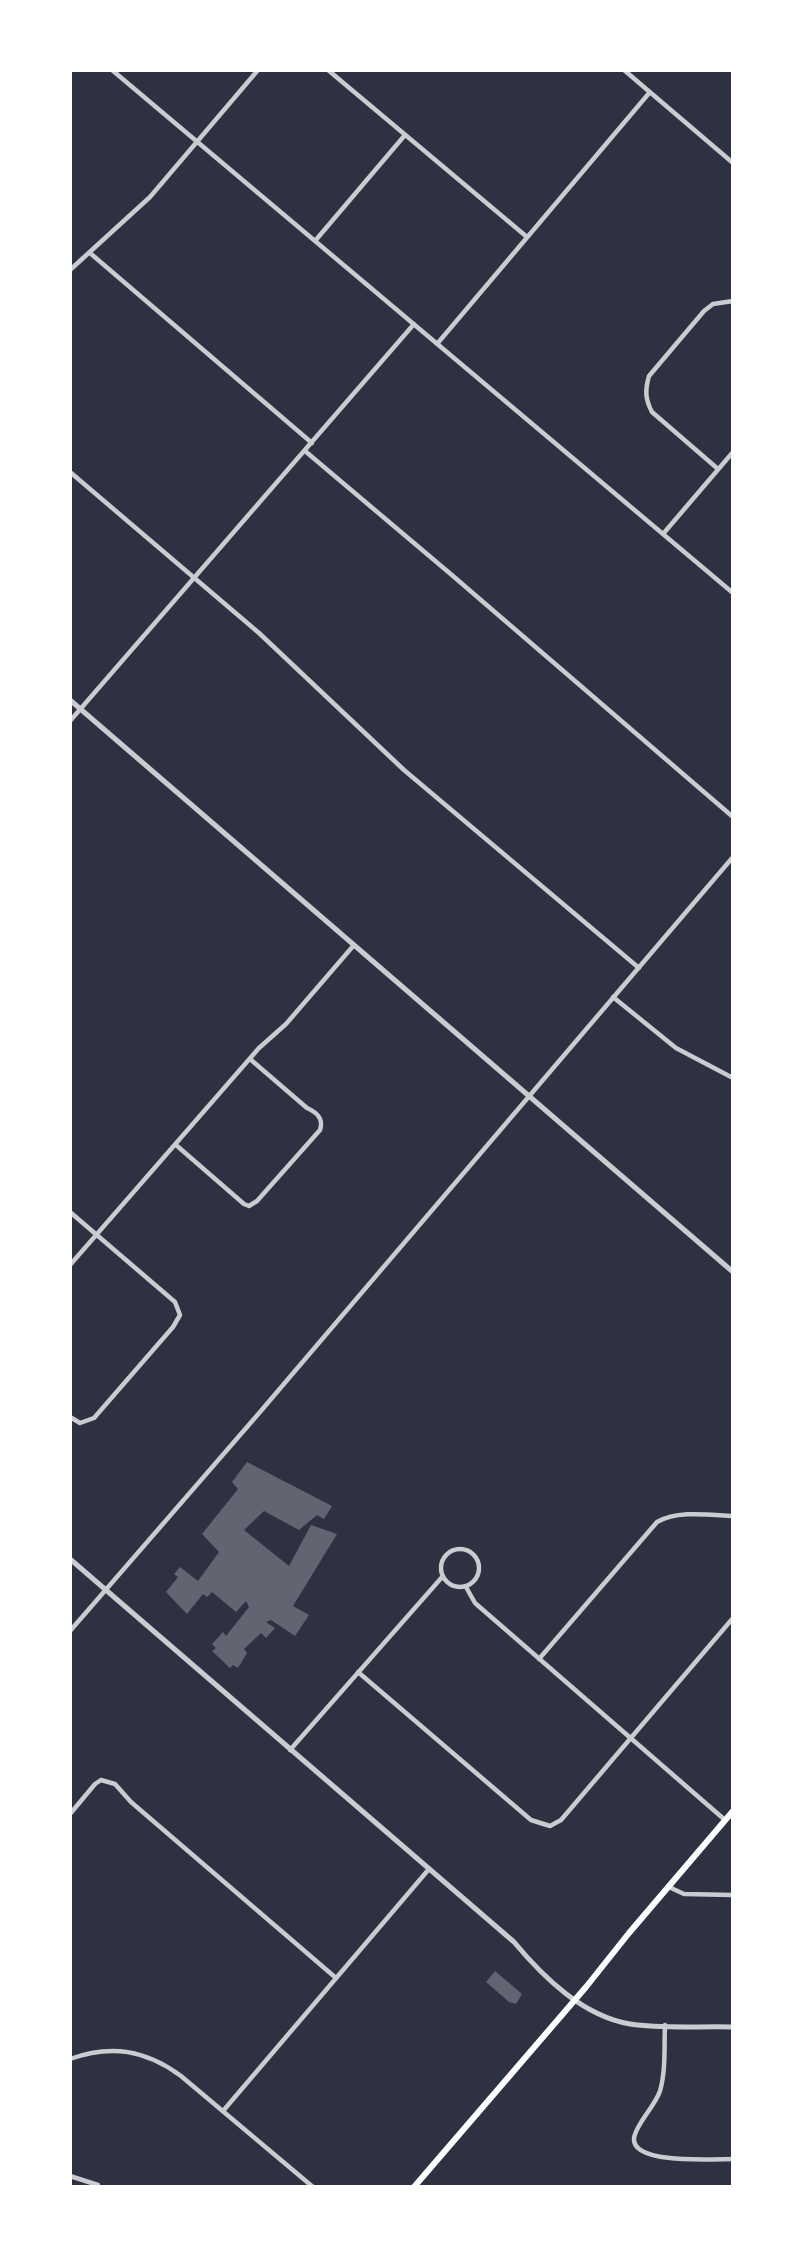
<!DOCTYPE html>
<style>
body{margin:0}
#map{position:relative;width:803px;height:2257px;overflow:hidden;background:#2d3142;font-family:Spectral,serif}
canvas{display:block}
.frame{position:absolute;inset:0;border:72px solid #fff;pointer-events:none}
</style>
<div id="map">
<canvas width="803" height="2257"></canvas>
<div class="frame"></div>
</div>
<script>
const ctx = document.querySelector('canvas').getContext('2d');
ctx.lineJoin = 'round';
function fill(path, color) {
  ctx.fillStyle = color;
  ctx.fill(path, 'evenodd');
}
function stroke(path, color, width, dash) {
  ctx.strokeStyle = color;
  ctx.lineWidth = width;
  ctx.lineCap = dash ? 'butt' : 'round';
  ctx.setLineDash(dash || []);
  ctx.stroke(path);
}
fill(new Path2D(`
 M 247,1462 L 332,1506 L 324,1519 L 317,1515 L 299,1530 L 264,1511 L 244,1530 L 289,1566 L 311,1525 L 337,1534 L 293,1606 L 309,1615 L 295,1636 L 271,1620 L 266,1622 L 275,1628 L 266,1638 L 261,1633 L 244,1649 L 247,1653 L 238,1668 L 233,1665 L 230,1668 L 212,1651 L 216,1648 L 212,1644 L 223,1632 L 226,1636 L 249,1607 L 246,1601 L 236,1612 L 212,1592 L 207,1597 L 203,1594 L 187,1614 L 166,1592 L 178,1577 L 174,1574 L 180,1567 L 198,1581 L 219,1552 L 202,1534 L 238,1489 L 232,1482 Z
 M 495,1971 L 522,1994 L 516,2004 L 509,2002 L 486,1982 Z`), '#626471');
stroke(new Path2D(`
 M 112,70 L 733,593
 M 328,70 L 527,237
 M 624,70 L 733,163
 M 315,241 L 405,135
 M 90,253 L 312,443
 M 70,270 L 150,197 L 258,70
 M 437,344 L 650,92
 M 305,451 L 453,576 L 733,817
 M 718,469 L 652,412 C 645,399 645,390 649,376 L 704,311 L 713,304 L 733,301
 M 70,472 L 259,633 L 404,770 L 639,968
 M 663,534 L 733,452
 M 70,721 L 414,324
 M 613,997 L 676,1048 L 733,1078
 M 176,1145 L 244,1204 L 249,1206 L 257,1201 L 320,1130 C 324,1118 316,1112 307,1108 L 250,1059
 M 70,1212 L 175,1302 L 180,1315 L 173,1327 L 94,1418 L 80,1423 L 70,1417
 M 70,1265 L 259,1048 L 286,1024 L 354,945
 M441 1568a19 19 0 1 1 38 0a19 19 0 1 1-38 0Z
 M 466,1587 L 475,1603 L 725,1820
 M 70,1631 L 260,1412 L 733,857
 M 539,1659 L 657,1522 C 679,1510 709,1515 733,1516
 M 358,1672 L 531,1820 L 550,1826 L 561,1820 L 733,1618
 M 290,1750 L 443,1576
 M 70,1814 L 95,1784 L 101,1780 L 115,1784 L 131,1802 L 336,1978
 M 669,1887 L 684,1894 L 733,1895
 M 665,2025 C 664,2047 666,2070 660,2091 C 655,2106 636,2124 634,2138 C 631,2165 715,2159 733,2159
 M 70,2059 C 111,2044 146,2050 181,2076 L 313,2187
 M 223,2111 L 429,1869
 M 70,2176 L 98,2185`), '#caccd0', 4.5);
stroke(new Path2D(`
 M 70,700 L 733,1272
 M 70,1559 L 514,1942 C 544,1978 583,2016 630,2024 C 662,2029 700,2026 733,2027`), '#caccd0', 5);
stroke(new Path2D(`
 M 414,2187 L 586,1987 L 629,1933 L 733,1811`), '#fff', 6);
</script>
